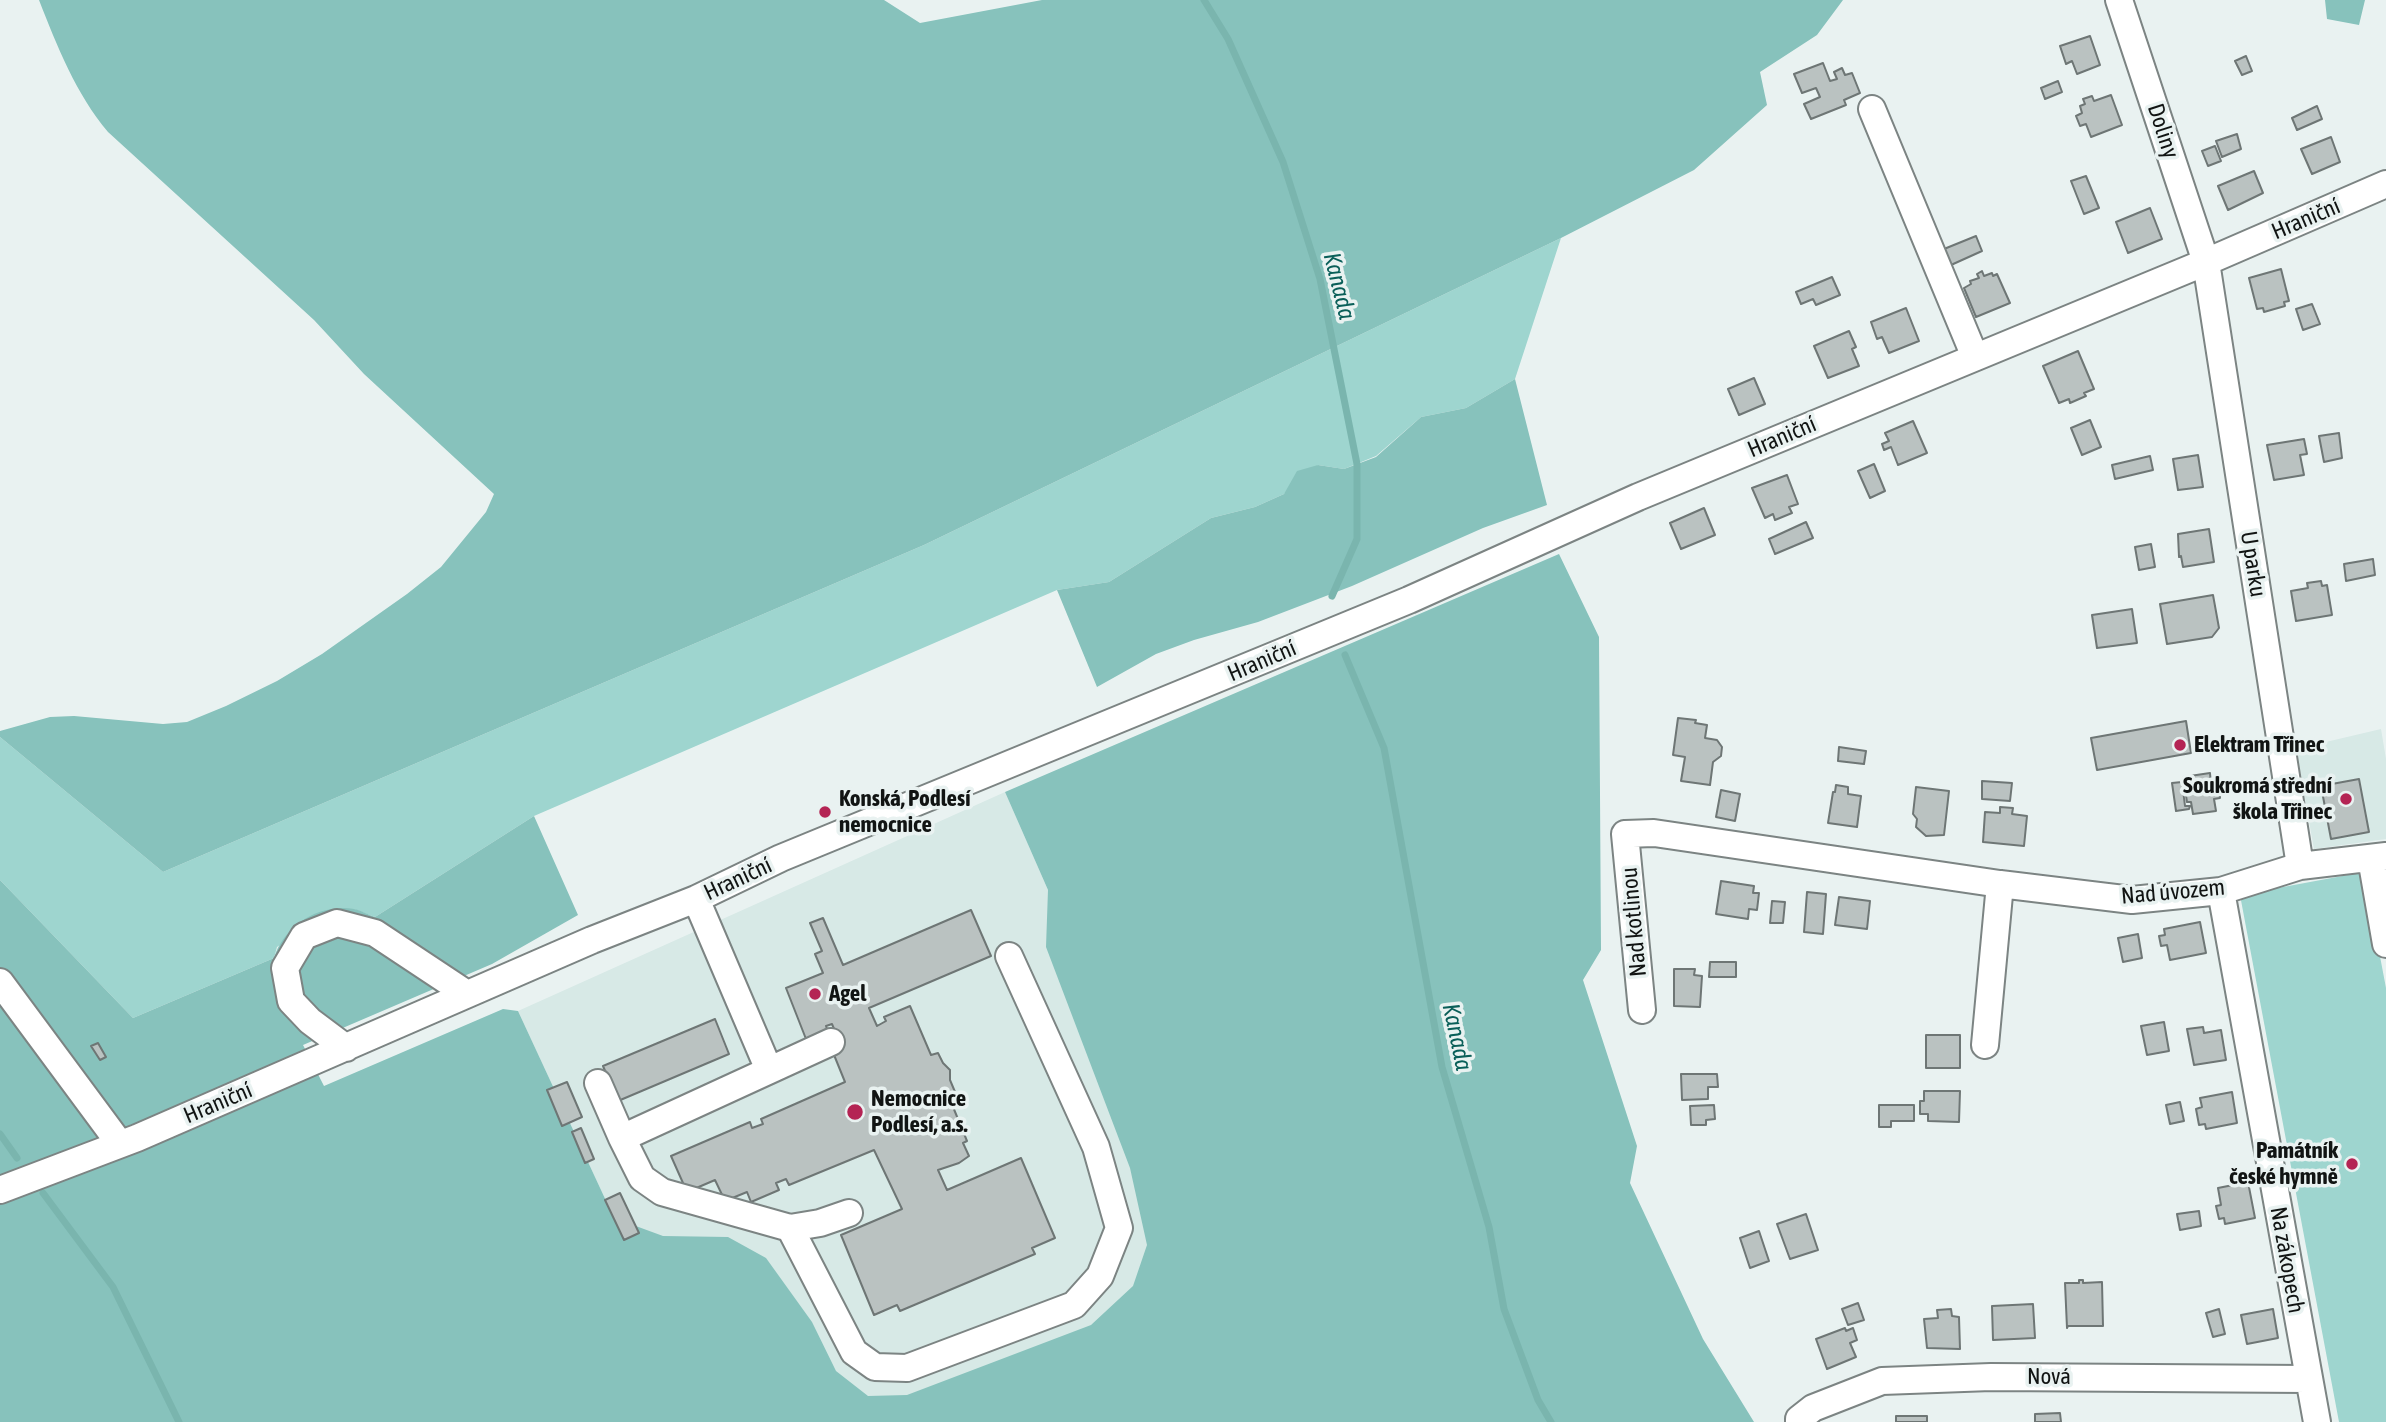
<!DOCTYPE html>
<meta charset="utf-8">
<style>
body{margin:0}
canvas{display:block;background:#e9f2f1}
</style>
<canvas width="2386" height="1422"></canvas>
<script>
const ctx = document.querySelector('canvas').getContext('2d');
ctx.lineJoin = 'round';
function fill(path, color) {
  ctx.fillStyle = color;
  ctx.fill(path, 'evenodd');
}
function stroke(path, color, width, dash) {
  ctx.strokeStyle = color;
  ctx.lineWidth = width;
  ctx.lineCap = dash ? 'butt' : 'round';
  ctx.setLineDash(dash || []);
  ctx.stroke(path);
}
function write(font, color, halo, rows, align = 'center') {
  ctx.font = font + ' "Asap Condensed",sans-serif';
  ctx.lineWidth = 7;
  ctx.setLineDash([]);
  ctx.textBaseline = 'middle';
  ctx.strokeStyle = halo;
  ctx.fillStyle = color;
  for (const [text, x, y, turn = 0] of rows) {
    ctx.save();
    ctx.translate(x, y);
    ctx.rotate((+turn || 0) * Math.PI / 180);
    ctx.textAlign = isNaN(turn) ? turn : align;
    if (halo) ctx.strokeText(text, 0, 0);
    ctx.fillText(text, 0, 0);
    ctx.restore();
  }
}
fill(new Path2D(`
 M 2381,729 L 2386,759 L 2386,839 L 2314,849 L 2296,749 Z
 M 1005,792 L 1228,1301 L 953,1422 L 701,1422 L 614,1218 L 518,1011 Z`), '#d7e9e6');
fill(new Path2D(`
 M 1561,238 L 1515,379 L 1466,408 L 1421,417 L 1376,456 L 1344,469 L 1318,465 L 1284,494 L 1255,507 L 1211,518 L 1109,582 L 1057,590 L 534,816 L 375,917 L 354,909 L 332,909 L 277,947 L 274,958 L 133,1018 L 0,880 L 0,737 L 163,872 L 924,545 Z
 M 2364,872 L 2386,988 L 2386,1422 L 2339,1422 L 2240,895 Z`), '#9ed5cf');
fill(new Path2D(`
 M 39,0 L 884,0 L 920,23 L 1042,0 L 1843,0 L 1817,35 L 1760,72 L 1767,105 L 1694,170 L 1561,238 L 924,545 L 163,872 L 0,737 L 0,731 L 50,717 L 74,716 L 163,724 L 187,722 L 226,706 L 277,681 L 322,654 L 407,594 L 441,567 L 486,512 L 494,494 L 364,374 L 314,320 L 108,132 C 76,94 57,46 39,0 Z
 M 2325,0 L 2365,0 L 2359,25 L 2327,19 Z
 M 1515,379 L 1547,505 L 1483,528 L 1352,586 L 1258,622 L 1194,640 L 1156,654 L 1097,687 L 1057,590 L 1109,582 L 1211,518 L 1255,507 L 1284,494 L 1297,471 L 1318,465 L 1344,469 L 1376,457 L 1421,417 L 1466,408 Z
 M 1559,554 L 1599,637 L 1601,950 L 1583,980 L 1637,1146 L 1630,1183 L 1703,1339 L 1754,1422 L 0,1422 L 0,880 L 133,1018 L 274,958 C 284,926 319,903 354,909 C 361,910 368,915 375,917 L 534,816 L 578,915 L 492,964 L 303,1045 L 324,1086 L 503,1009 L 518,1011 L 614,1218 L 663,1236 L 728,1237 L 766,1258 L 812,1322 L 836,1371 L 868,1396 L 907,1395 L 1091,1325 L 1133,1286 L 1147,1245 L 1130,1168 L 1046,947 L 1048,890 L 1005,792 Z`), '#87c2bc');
stroke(new Path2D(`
 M 1204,0 L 1228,39 L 1283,162 L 1320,279 L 1357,464 L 1357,539 L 1332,596
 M 1345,655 L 1384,748 L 1442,1067 L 1489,1227 L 1504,1309 L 1538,1400 L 1551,1422
 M 0,1134 L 17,1158
 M 43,1193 L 113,1287 L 179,1422`), '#7ab5ae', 7);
const building = new Path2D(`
 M 2090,36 L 2100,65 L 2077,74 L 2072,61 L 2066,64 L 2060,46 Z
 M 2246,56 L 2252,71 L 2242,75 L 2235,61 Z
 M 1823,63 L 1830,81 L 1837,79 L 1834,72 L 1842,68 L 1845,75 L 1852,73 L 1860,93 L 1844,100 L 1846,105 L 1811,119 L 1804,104 L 1820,97 L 1816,88 L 1802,93 L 1794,74 Z
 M 2058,81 L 2062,92 L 2045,99 L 2041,88 Z
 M 2111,95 L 2122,125 L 2091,137 L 2086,124 L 2080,126 L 2076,116 L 2082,113 L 2080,106 L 2085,104 L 2083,99 L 2092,96 L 2094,101 Z
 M 2317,106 L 2322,119 L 2297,130 L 2292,118 Z
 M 2237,134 L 2241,149 L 2222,157 L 2216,141 Z
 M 2331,137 L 2340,162 L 2312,174 L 2301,149 Z
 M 2215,146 L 2221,161 L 2208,166 L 2202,151 Z
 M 2254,171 L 2263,193 L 2228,210 L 2218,186 Z
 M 2086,176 L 2099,208 L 2084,214 L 2071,181 Z
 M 2150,208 L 2162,239 L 2128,253 L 2116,222 Z
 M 1976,236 L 1982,251 L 1951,265 L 1944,249 Z
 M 2281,269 L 2289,301 L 2284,302 L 2285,306 L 2264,312 L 2263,308 L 2257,309 L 2249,278 Z
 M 1982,271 L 1984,276 L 1992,273 L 1993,276 L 1997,274 L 2010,303 L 1976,317 L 1964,288 L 1971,284 L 1970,281 L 1979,278 L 1977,274 Z
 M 1832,277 L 1840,295 L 1816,305 L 1813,299 L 1801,304 L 1796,292 Z
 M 2312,304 L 2320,324 L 2303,330 L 2296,309 Z
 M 1906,308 L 1919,341 L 1889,353 L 1882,337 L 1877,339 L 1871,322 Z
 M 1849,331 L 1856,347 L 1852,349 L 1859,366 L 1828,378 L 1814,346 Z
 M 2078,351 L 2094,389 L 2084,393 L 2086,396 L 2070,403 L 2069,399 L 2059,403 L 2043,366 Z
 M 1754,378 L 1765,404 L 1739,415 L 1728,389 Z
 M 2090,420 L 2101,447 L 2082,455 L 2071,428 Z
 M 1913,421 L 1927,453 L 1898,465 L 1891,447 L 1884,450 L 1882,444 L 1889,441 L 1885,433 Z
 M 2339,433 L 2342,458 L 2324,462 L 2319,436 Z
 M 2304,439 L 2307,454 L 2300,455 L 2304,475 L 2274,480 L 2267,445 Z
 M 2198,455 L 2203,487 L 2178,490 L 2173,459 Z
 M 2150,456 L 2153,470 L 2115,479 L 2112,465 Z
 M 1874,464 L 1885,491 L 1870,498 L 1858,471 Z
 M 1787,475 L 1798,504 L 1789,507 L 1792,513 L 1775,520 L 1773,514 L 1765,518 L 1752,488 Z
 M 1704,508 L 1715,535 L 1681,549 L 1670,523 Z
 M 1806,522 L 1813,538 L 1775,554 L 1769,539 Z
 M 2209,529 L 2214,562 L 2183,567 L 2181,556 L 2179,557 L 2178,534 Z
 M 2151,544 L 2155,567 L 2139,570 L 2135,547 Z
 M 2373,559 L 2375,575 L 2346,581 L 2344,564 Z
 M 2321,581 L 2322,586 L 2327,585 L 2332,615 L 2296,621 L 2291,591 L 2308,588 L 2307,583 Z
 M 2213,595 L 2219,628 L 2212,637 L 2167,644 L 2160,604 Z
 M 2132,609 L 2137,643 L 2097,648 L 2092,615 Z
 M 1678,718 L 1696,720 L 1695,723 L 1707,725 L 1705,738 L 1717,740 L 1722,747 L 1721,756 L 1713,762 L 1710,785 L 1681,781 L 1685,757 L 1673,755 Z
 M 2186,721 L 2191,753 L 2097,770 L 2091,738 Z
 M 1839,747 L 1866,751 L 1864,764 L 1838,761 Z
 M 2210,773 L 2211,785 L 2218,784 L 2220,798 L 2214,799 L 2216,811 L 2193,814 L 2191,802 L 2187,802 L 2183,777 Z
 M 2359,779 L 2369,832 L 2331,839 L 2321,786 Z
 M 1982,781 L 2012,783 L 2010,801 L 1982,799 Z
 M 2182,782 L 2185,806 L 2190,806 L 2189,809 L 2176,811 L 2172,783 Z
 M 1836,785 L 1848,787 L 1848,794 L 1861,796 L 1857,827 L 1828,823 L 1833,792 L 1835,792 Z
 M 1916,787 L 1949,791 L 1944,835 L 1926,836 L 1916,827 L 1917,819 L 1913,814 Z
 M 1721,790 L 1740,794 L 1735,821 L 1716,817 Z
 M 2000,807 L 2013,808 L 2012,814 L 2027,816 L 2024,846 L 1983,842 L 1985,812 L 2000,813 Z
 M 1721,881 L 1754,886 L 1753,893 L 1759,893 L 1757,910 L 1749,909 L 1748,919 L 1716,914 Z
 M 1807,892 L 1826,894 L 1823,934 L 1804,932 Z
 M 1839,897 L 1870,901 L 1867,929 L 1835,925 Z
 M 1772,901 L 1785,902 L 1783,923 L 1770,923 Z
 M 971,910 L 991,956 L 869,1008 L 877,1026 L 886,1021 L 884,1017 L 910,1006 L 931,1055 L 938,1053 L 943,1063 L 950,1070 L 950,1080 L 958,1099 L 951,1102 L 967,1141 L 963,1143 L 969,1156 L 959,1163 L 938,1170 L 947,1190 L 1021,1158 L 1055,1238 L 1032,1248 L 1035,1254 L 900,1311 L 897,1305 L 874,1315 L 841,1235 L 902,1209 L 874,1150 L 789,1185 L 786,1179 L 776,1183 L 779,1190 L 751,1202 L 747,1192 L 725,1201 L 715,1180 L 687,1192 L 671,1156 L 750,1122 L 752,1128 L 763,1124 L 761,1119 L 845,1082 L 830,1045 L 839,1041 L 832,1024 L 826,1026 L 827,1029 L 806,1039 L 786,988 L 823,973 L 815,954 L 822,951 L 810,923 L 823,918 L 843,965 Z
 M 2200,922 L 2206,953 L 2170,960 L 2167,945 L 2161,946 L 2159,936 L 2165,935 L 2164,929 Z
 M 2138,934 L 2142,958 L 2123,962 L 2118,938 Z
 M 1710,962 L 1736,962 L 1736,977 L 1709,977 Z
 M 1674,969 L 1695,969 L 1694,975 L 1702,976 L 1700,1007 L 1674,1006 Z
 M 715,1019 L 729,1054 L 618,1101 L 603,1066 Z
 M 2164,1022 L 2169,1051 L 2147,1055 L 2141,1026 Z
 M 2203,1027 L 2204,1033 L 2221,1030 L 2226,1060 L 2194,1065 L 2187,1029 Z
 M 1926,1035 L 1960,1035 L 1960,1068 L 1926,1068 Z
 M 98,1043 L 106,1057 L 100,1060 L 91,1046 Z
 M 1681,1074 L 1717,1074 L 1718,1087 L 1708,1087 L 1708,1099 L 1682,1100 Z
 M 567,1082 L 582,1117 L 562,1126 L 547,1090 Z
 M 1924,1091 L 1960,1091 L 1959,1122 L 1928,1121 L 1928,1114 L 1920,1114 L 1920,1101 L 1924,1101 Z
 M 2232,1092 L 2237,1123 L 2206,1129 L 2205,1124 L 2199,1125 L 2196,1109 L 2202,1107 L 2200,1098 Z
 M 2180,1102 L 2184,1121 L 2170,1124 L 2166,1105 Z
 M 1714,1105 L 1715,1119 L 1706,1120 L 1706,1125 L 1691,1125 L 1690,1106 Z
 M 1879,1105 L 1914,1105 L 1914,1121 L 1891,1121 L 1891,1127 L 1879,1127 Z
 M 581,1128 L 594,1159 L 585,1163 L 572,1132 Z
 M 2248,1182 L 2255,1218 L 2225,1224 L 2224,1218 L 2219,1219 L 2216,1206 L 2221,1205 L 2218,1188 Z
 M 620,1193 L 639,1233 L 624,1240 L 605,1200 Z
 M 2199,1211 L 2201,1226 L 2180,1230 L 2177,1214 Z
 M 1806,1214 L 1818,1250 L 1790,1259 L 1777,1224 Z
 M 1759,1231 L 1769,1261 L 1750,1268 L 1740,1238 Z
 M 2079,1280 L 2083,1280 L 2083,1283 L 2102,1282 L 2103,1326 L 2068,1326 L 2067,1328 L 2065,1283 L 2079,1283 Z
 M 1858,1303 L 1864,1320 L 1848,1325 L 1842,1309 Z
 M 2033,1304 L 2035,1338 L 1993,1340 L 1992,1306 Z
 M 1951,1309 L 1952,1316 L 1959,1317 L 1960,1349 L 1927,1348 L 1924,1319 L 1938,1318 L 1937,1310 Z
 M 2219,1309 L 2225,1334 L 2213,1337 L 2206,1313 Z
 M 2273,1309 L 2278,1338 L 2247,1344 L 2241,1315 Z
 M 1845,1328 L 1846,1331 L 1853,1328 L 1857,1340 L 1850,1343 L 1856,1357 L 1827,1369 L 1816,1339 Z
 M 2060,1413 L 2061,1422 L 2035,1422 L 2035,1414 Z
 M 1896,1416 L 1927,1416 L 1927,1422 L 1896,1422 Z`);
fill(building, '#bac2c1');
stroke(building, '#6e7675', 2);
const minor = new Path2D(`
 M 2119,0 L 2206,262 L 2300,866
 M 1872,109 L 1975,357
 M 2371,858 L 2386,944
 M 2221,891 L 2317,1422
 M 696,899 L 769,1070
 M 0,982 L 120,1144
 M 1642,1010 L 1625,834 L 1654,833 L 2000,884 L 2132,900 L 2221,891 L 2300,866 L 2386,856
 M 1985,1045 L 2000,884
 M 346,1048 L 310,1021 L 291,1001 L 285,968 L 304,936 L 337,923 L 375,933 L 467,994
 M 598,1083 L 622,1138 L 831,1042
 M 622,1138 L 642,1178 L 662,1192 L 790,1228 L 820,1223 L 849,1213
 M 0,1190 L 137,1138 L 592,940 L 696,899 L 781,858 L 1409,600 L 1638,497 L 2206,262 L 2386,184
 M 790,1228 L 854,1352 L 875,1367 L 907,1368 L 1074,1305 L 1100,1276 L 1119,1228 L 1096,1147 L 1009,956
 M 1799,1422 L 1799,1419 L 1813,1408 L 1882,1381 L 1991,1377 L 2308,1379`);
stroke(minor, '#7c8483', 30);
stroke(minor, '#fff', 26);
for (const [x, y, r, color] of [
 [2180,745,7,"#b42454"],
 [2346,799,7,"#b42454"],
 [825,812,7,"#b42454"],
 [815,994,7,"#b42454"],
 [855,1112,9,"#b42454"],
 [2352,1164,7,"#b42454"]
]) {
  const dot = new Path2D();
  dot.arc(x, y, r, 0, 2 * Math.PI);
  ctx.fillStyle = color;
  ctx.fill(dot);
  stroke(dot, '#e9f2f1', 2.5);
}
write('23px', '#111413', '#e9f2f1', [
 ["Doliny",2163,131,72],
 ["Hraniční",2306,219,-23],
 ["Hraniční",1782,437,-23],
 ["U parku",2253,564,81],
 ["Hraniční",1262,661,-23],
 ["Hraniční",738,879,-25],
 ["Nad úvozem",2173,892,-5],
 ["Nad kotlinou",1634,922,-95],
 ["Hraniční",218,1103,-23],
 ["Na zákopech",2287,1260,80],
 ["Nová",2049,1377]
]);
write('bold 23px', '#111413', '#e9f2f1', [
 ["Elektram Třinec",2194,745],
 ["Soukromá střední",2332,786,"right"],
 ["škola Třinec",2332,812,"right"],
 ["Konská, Podlesí",839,799],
 ["nemocnice",839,825],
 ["Agel",829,994],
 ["Nemocnice",871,1099],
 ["Podlesí, a.s.",871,1125],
 ["Památník",2338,1151,"right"],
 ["české hymně",2338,1177,"right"]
], 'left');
write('italic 24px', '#0a5f59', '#e9f2f1', [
 ["Kanada",1339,286,76],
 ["Kanada",1457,1037,78]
]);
</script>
